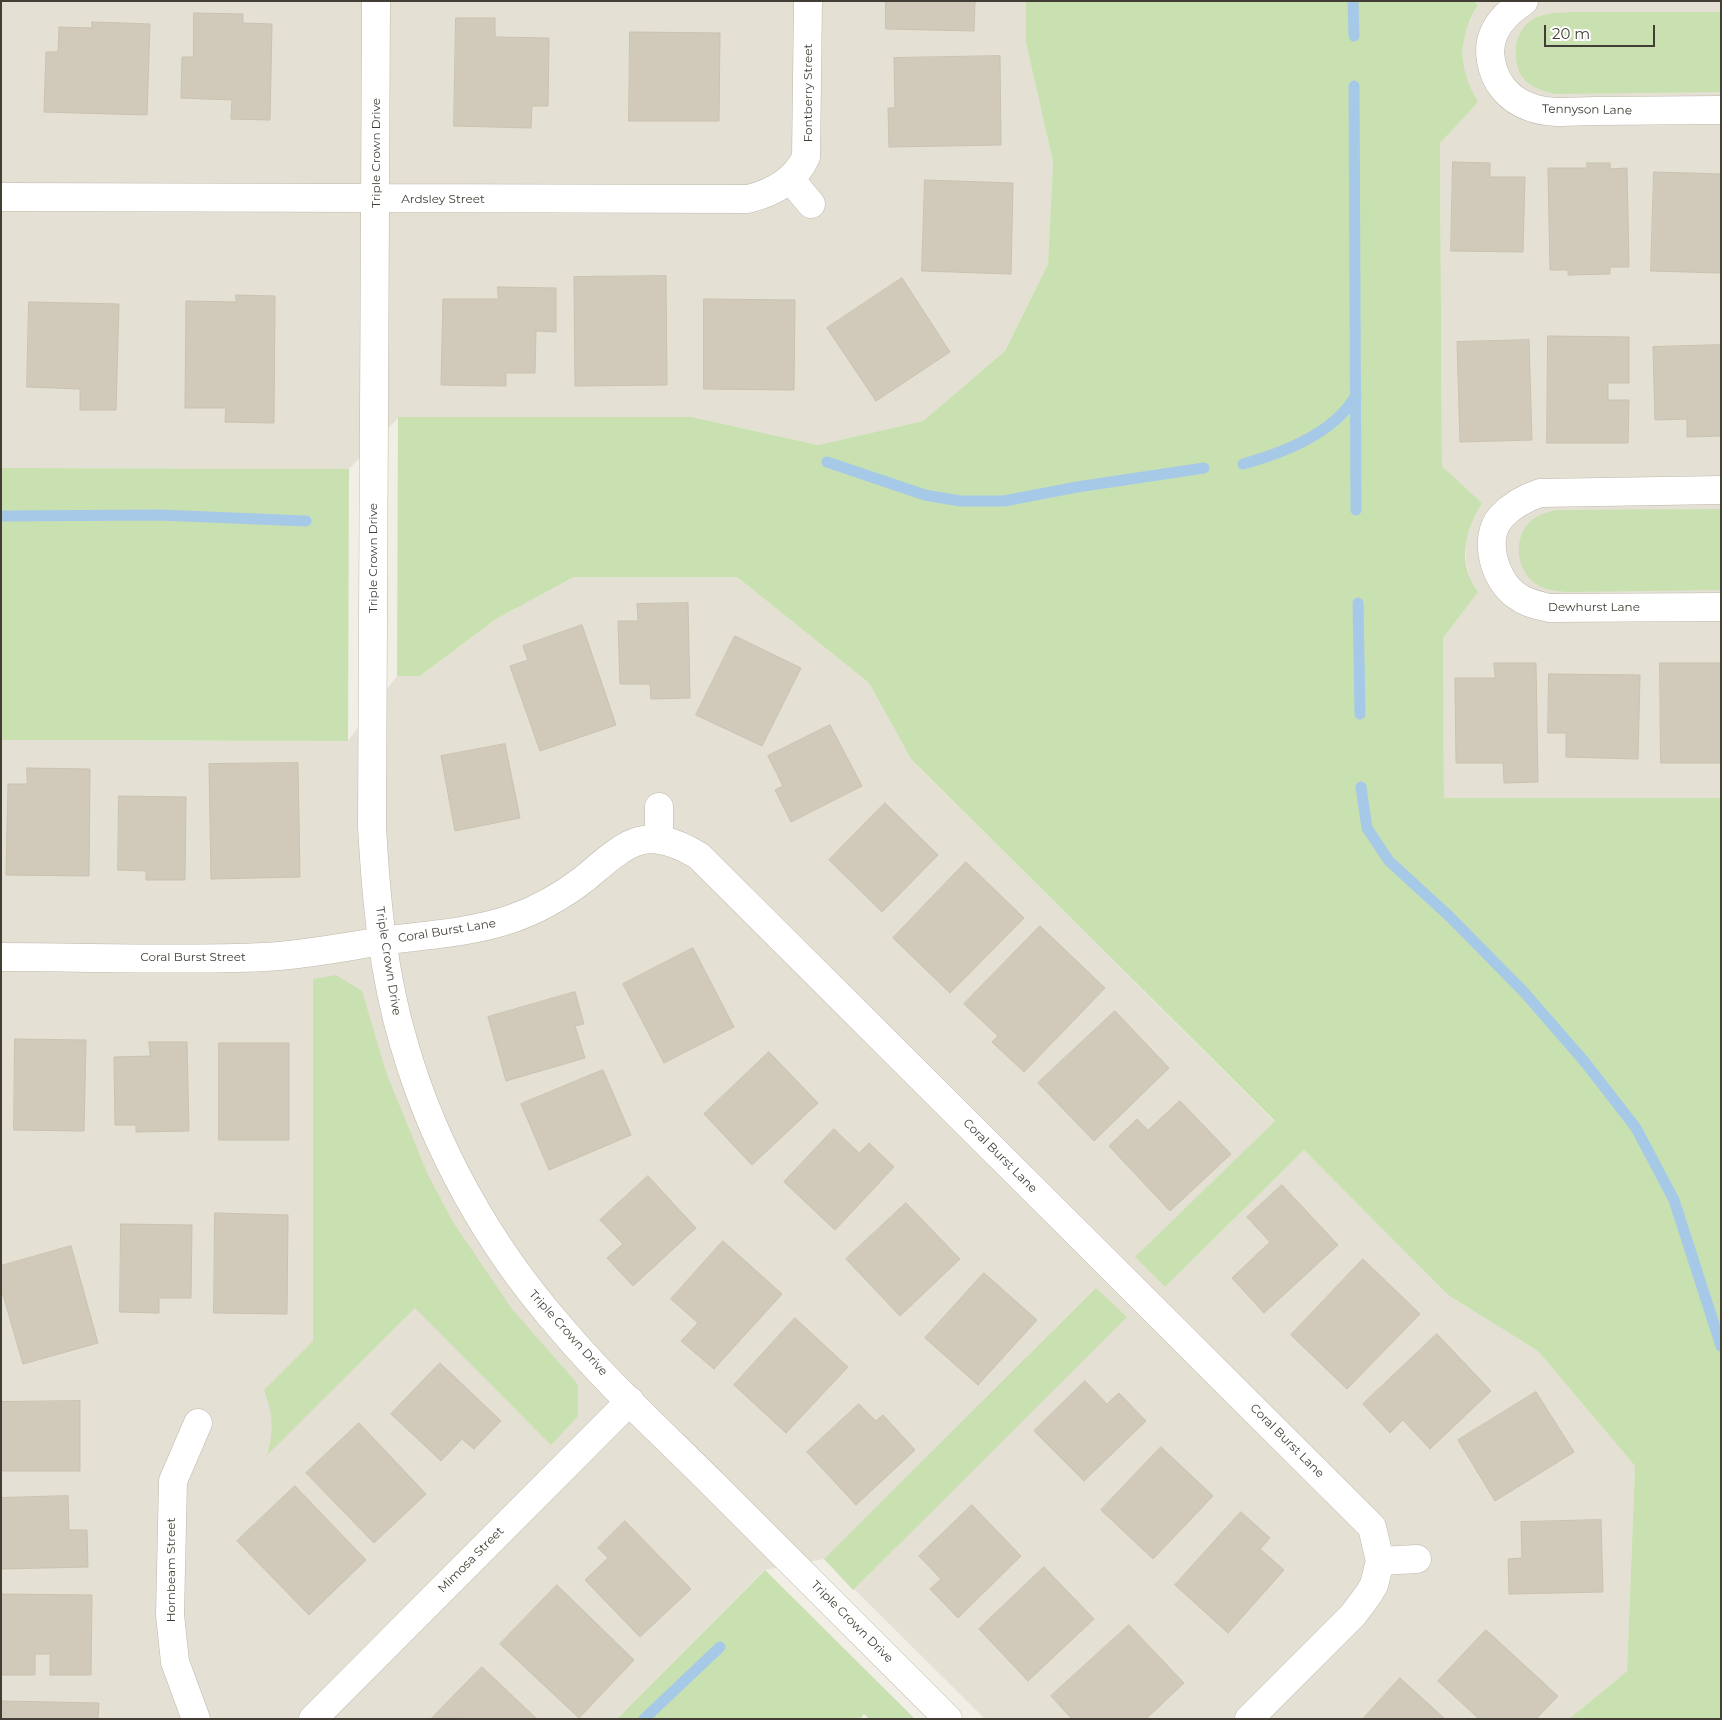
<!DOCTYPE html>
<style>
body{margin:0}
#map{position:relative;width:1722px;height:1720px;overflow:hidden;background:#f0eee5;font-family:Montserrat,sans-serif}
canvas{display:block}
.frame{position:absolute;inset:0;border:2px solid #423e35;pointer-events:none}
.scale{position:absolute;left:1544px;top:25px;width:111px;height:22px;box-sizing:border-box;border:2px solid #423e35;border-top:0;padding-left:6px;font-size:15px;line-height:18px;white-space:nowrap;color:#423e35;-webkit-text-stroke:4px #fff;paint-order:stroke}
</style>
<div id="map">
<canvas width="1722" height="1720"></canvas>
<div class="frame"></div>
<div class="scale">20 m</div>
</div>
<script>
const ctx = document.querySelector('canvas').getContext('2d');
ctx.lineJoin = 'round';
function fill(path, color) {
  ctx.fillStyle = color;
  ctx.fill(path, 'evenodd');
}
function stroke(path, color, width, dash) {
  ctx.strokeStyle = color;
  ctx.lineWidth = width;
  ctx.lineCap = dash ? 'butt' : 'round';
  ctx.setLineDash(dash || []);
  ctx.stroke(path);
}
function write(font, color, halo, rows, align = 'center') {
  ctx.font = font + ' Montserrat,sans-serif';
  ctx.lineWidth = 5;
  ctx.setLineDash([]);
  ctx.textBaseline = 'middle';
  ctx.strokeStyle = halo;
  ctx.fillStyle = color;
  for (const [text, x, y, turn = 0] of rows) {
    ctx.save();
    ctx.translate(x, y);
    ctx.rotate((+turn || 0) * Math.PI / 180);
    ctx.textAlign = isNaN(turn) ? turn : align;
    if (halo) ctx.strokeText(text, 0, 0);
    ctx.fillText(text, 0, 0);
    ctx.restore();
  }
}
fill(new Path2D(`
 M 1,1 L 1026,1 L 1026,43 L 1053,162 L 1048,264 L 1005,351 L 923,421 L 818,445 L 692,417 L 399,417 L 349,469 L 1,468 Z
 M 1474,1 L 1721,1 L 1721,798 L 1444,799 L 1443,638 L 1477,592 L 1471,583 L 1466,562 L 1465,539 L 1471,520 L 1482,503 L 1442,466 L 1440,142 L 1477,102 L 1468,85 L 1463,67 L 1463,36 L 1478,5 Z
 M 574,577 L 737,577 L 869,683 L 911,759 L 1275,1122 L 1136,1257 L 1165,1287 L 1304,1150 L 1448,1295 L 1538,1351 L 1635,1466 L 1627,1671 L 1569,1719 L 985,1719 L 824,1559 L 764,1570 L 617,1719 L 1,1719 L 1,740 L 348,741 L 397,676 L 420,676 L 496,619 Z`), '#e4e0d3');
fill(new Path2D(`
 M 1026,1 L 1474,1 L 1478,5 C 1457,40 1458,67 1478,102 L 1440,143 L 1442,466 L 1482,503 C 1464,531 1457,563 1478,592 L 1443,638 L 1444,798 L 1721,798 L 1721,1719 L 1569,1719 L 1627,1671 L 1635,1466 L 1538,1351 L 1448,1295 L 1304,1150 L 1165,1287 L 1135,1257 L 1275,1121 L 911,759 L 869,683 L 737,577 L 574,577 L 496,619 L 420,676 L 397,676 L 398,417 L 692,417 L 818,445 L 923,421 L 1005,351 L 1048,264 L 1053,162 L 1026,43 Z
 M 1574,12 L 1721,12 L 1721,92 L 1555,94 C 1528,88 1514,77 1516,48 C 1516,39 1522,27 1530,21 C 1543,12 1558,13 1574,12 Z
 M 1,468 L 349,469 L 348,741 L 1,740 Z
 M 1721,509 L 1721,590 L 1566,592 C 1556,591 1545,590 1536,584 C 1516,570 1512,537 1532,520 C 1540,514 1548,512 1557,510 Z
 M 336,975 L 362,991 L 387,1075 L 428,1175 L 453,1222 L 512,1309 L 575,1381 L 578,1386 L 578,1416 L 551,1445 L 415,1308 L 267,1455 C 274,1433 273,1412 264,1390 L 313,1341 L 313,979 Z
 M 1096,1288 L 1127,1317 L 853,1590 L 824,1559 Z
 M 765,1570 L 915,1719 L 869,1719 L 864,1714 L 860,1719 L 617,1719 Z`), '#c9e1b1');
stroke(new Path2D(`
 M 1353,1 L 1354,36
 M 1354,86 L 1356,510
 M 827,462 L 925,495 L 960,501 L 1004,501 L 1077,487 L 1204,468
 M 1243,464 C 1283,453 1335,433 1356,395
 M 1,516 L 160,515 L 306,521
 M 1358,603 L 1360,714
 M 1361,787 L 1367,828 L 1389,861 L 1449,916 L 1523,991 L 1584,1061 L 1636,1128 L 1674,1200 L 1721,1346
 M 644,1719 L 720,1647`), '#a6c9e8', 11);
const building = new Path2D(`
 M 886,1 L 975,1 L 974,31 L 886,29 Z
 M 194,13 L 243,14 L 243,23 L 272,24 L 270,120 L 231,119 L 232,100 L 181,98 L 182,57 L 193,57 Z
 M 456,18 L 495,18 L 495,37 L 549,38 L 548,106 L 532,106 L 531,128 L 454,126 Z
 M 92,22 L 150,24 L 147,115 L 44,112 L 46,52 L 58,52 L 59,27 L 92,28 Z
 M 630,32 L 720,33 L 719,121 L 629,121 Z
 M 1000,56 L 1001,145 L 889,147 L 888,108 L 895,108 L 894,58 Z
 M 1453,162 L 1490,163 L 1490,177 L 1525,177 L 1523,252 L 1451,251 Z
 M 1587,163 L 1610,163 L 1610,169 L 1627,168 L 1629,267 L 1610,267 L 1610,274 L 1568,275 L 1568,270 L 1550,270 L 1548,168 L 1587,168 Z
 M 1654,172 L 1721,174 L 1721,273 L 1651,271 Z
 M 925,180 L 1013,183 L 1011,274 L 922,271 Z
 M 666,276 L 667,385 L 575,386 L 574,277 Z
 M 902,278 L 950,352 L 876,401 L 827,328 Z
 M 498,287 L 556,288 L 556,332 L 536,331 L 535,373 L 506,373 L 506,386 L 441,385 L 443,299 L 498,299 Z
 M 236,295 L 275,296 L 274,423 L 225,422 L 226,408 L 185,408 L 186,301 L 236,302 Z
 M 704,299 L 795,300 L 794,390 L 704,389 Z
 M 29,302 L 119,304 L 116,410 L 80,410 L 80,389 L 27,387 Z
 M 1548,336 L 1629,337 L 1629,383 L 1608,383 L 1608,400 L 1629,400 L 1628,443 L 1547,443 Z
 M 1529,340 L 1532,440 L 1460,442 L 1457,342 Z
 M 1721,345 L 1721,436 L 1687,437 L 1687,419 L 1655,420 L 1653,347 Z
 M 688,603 L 690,698 L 651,699 L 650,684 L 620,684 L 618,621 L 638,621 L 637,604 Z
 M 582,625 L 616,725 L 540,751 L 510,666 L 528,660 L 523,646 Z
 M 735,636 L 801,668 L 762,746 L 696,715 Z
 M 1494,663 L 1536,663 L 1538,782 L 1504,783 L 1503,763 L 1456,763 L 1455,678 L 1495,678 Z
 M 1660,663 L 1721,663 L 1721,763 L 1661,763 Z
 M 1549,674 L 1640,675 L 1638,759 L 1566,757 L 1566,733 L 1548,733 Z
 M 830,725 L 862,786 L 791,822 L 775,790 L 783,786 L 768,756 Z
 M 505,744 L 520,818 L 455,831 L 441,756 Z
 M 298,763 L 300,877 L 211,879 L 209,764 Z
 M 27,768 L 90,769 L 89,876 L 6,875 L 8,784 L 27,784 Z
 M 119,796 L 186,797 L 185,880 L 146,880 L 146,871 L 118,870 Z
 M 885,803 L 938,855 L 882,912 L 829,860 Z
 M 966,862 L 1024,918 L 950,993 L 893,938 Z
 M 1040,926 L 1105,988 L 1024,1072 L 992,1042 L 998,1036 L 964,1004 Z
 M 693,948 L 734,1027 L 664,1063 L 623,984 Z
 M 575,992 L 584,1024 L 575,1026 L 585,1058 L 506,1081 L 488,1017 Z
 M 1115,1011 L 1169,1068 L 1094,1141 L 1038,1083 Z
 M 15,1039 L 86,1040 L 84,1131 L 14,1130 Z
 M 149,1042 L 187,1042 L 189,1131 L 136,1132 L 136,1125 L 115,1125 L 114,1057 L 150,1056 Z
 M 219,1043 L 289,1043 L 289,1140 L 219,1140 Z
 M 769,1052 L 818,1103 L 752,1165 L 704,1114 Z
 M 603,1070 L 631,1135 L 549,1170 L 521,1104 Z
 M 1180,1101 L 1231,1154 L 1170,1211 L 1109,1146 L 1137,1119 L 1148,1130 Z
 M 834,1129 L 859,1153 L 869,1143 L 894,1167 L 835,1230 L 784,1182 Z
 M 648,1176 L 696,1228 L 633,1286 L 607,1258 L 623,1244 L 600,1220 Z
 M 1282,1185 L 1338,1245 L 1264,1313 L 1232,1278 L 1270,1242 L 1247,1217 Z
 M 906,1203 L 960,1259 L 900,1316 L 846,1259 Z
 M 215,1213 L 288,1215 L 287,1314 L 214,1313 Z
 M 121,1224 L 192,1225 L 191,1298 L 159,1298 L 159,1313 L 120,1312 Z
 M 723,1241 L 782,1294 L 714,1369 L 681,1341 L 698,1323 L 671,1299 Z
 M 71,1246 L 98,1343 L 23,1364 L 1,1288 L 1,1266 Z
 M 1363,1259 L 1420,1314 L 1347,1389 L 1291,1335 Z
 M 984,1273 L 1037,1320 L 978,1385 L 925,1338 Z
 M 795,1318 L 848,1367 L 786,1433 L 734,1385 Z
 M 1437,1334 L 1491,1391 L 1430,1449 L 1403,1420 L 1390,1433 L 1363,1404 Z
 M 440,1363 L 501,1421 L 474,1449 L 462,1439 L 441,1461 L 391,1414 Z
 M 1085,1381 L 1107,1404 L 1119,1393 L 1146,1421 L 1084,1481 L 1034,1431 Z
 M 1536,1392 L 1574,1452 L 1495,1501 L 1458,1440 Z
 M 80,1401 L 80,1471 L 1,1471 L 1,1402 Z
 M 859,1404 L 876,1421 L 883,1415 L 915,1450 L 856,1505 L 807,1452 Z
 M 359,1423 L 426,1494 L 374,1543 L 306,1473 Z
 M 1161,1447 L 1213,1496 L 1153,1559 L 1101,1510 Z
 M 295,1486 L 366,1560 L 309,1615 L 237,1541 Z
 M 68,1496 L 69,1530 L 87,1530 L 88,1567 L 1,1569 L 1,1498 Z
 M 972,1505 L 1021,1556 L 958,1618 L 930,1589 L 941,1579 L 919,1556 Z
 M 1241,1512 L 1270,1538 L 1260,1549 L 1284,1570 L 1228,1633 L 1175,1585 Z
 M 1601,1520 L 1603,1592 L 1509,1594 L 1508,1559 L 1522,1558 L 1521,1522 Z
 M 625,1521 L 691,1589 L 640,1637 L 585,1580 L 608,1558 L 598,1548 Z
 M 1044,1567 L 1094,1619 L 1028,1681 L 979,1629 Z
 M 557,1585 L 634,1660 L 579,1718 L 500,1644 Z
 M 1,1594 L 92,1595 L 91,1675 L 50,1675 L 50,1654 L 35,1654 L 35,1675 L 1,1675 Z
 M 1129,1625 L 1184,1683 L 1146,1719 L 1072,1719 L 1051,1696 Z
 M 1486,1630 L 1558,1696 L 1536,1719 L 1479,1719 L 1438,1681 Z
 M 482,1667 L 537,1719 L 432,1718 Z
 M 1400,1678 L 1445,1719 L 1363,1719 Z
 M 1,1701 L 99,1703 L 98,1719 L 1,1719 Z`);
fill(building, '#d1cabb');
stroke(building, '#cbc2af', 1);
const street = new Path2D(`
 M 376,1 L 372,826 C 376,899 383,974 404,1044 C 434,1148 489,1246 560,1327 C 607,1383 662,1433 714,1485 C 792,1563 870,1641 948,1719
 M 1524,1 C 1503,15 1486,34 1491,60 C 1494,82 1509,100 1530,107 C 1550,115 1574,111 1595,111 C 1637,111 1679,110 1721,110
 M 790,179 L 811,204
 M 1,197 L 748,199 C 772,193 795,181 806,157 L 808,1
 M 1721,490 L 1540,493 C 1525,498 1512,505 1501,517 C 1482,539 1495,582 1517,596 C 1526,603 1538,605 1549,608 L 1721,607
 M 659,807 L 659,839
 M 1,957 C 89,957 178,961 265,957 C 307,955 348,946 389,940 C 429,935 473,932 511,919 C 537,910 562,896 584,879 C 627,843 644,823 699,856 L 1372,1527 L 1380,1561 L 1374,1585 L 1368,1595 L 1353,1615 L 1249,1719
 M 1380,1561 L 1417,1559
 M 196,1719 L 175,1662 L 170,1615 L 173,1481 L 198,1423
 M 313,1719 L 630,1401`);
stroke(street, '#beb8ab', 29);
stroke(street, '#fff', 28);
write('12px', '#423e35', '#fff', [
 ["Fontberry Street",808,93,-90],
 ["Tennyson Lane",1587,110,1],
 ["Triple Crown Drive",376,153,-90],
 ["Ardsley Street",443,199],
 ["Triple Crown Drive",373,558,-90],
 ["Dewhurst Lane",1594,607],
 ["Coral Burst Lane",447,931,-9],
 ["Coral Burst Street",193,957],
 ["Triple Crown Drive",388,961,81],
 ["Coral Burst Lane",1000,1156,45],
 ["Triple Crown Drive",568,1333,48],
 ["Coral Burst Lane",1287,1441,45],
 ["Mimosa Street",471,1560,-45],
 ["Hornbeam Street",171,1570,-90],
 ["Triple Crown Drive",852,1622,45]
]);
</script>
